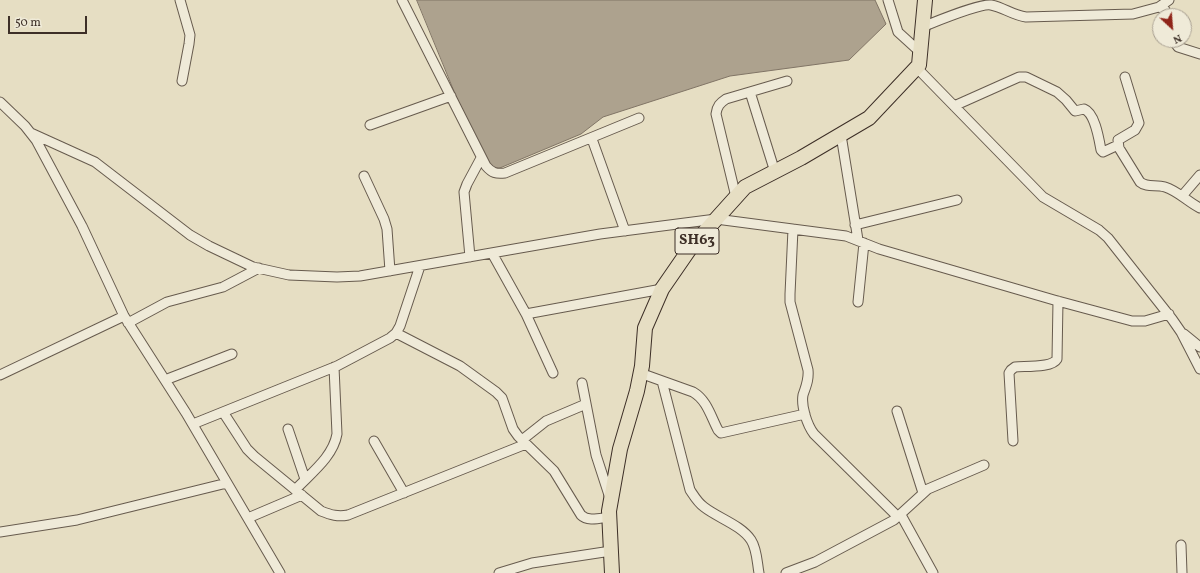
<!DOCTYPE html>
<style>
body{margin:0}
#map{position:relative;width:1200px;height:573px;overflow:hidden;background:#e6dec3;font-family:Vollkorn,serif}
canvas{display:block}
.north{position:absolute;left:1152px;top:8px;width:40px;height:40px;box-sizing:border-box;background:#efead8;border:1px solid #a89f91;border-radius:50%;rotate:154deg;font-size:11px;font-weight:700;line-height:16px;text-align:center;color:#3d2f27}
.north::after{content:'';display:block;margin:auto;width:14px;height:18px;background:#8f2418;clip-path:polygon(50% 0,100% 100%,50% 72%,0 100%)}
.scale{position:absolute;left:8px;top:16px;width:79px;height:18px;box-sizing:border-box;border:2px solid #3d2f27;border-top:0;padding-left:5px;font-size:12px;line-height:14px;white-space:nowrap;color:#3d2f27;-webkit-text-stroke:3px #efead8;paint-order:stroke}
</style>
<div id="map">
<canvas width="1200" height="573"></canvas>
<div class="north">N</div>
<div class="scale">50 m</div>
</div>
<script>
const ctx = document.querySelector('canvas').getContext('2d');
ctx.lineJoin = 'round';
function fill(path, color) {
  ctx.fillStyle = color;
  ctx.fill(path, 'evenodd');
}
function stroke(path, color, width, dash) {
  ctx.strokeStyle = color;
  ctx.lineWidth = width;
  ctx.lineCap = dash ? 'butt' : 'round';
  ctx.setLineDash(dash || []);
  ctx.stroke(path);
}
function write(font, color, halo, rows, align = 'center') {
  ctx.font = font + ' Vollkorn,serif';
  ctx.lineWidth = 3;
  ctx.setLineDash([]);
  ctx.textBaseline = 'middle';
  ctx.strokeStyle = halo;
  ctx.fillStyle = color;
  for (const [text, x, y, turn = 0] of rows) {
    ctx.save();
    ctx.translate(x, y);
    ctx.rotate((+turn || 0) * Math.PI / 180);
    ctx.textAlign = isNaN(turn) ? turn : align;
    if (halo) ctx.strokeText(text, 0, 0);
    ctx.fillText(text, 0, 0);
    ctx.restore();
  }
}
const water = new Path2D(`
 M 417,0 L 875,0 L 886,24 L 849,60 L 730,76 L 603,117 L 581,134 L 495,170 L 477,147 Z`);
fill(water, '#ada28e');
stroke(water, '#807465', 1);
const street = new Path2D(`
 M 180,0 L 190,35 L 189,44 L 182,81
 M 402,0 L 486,166 C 492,173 496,174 505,173 L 639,118
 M 888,0 L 898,32 L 920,52
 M 1159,7 L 1169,0
 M 922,27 C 935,22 980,3 991,5 C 1003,7 1012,15 1026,17 L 1133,14 L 1159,7 L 1165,10 L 1166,16
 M 1173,40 L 1178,47 L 1200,54
 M 916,67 L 1043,197 L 1099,230 L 1108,238 L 1172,319 L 1181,332 L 1200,369
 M 1125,77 L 1139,123 L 1135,130 L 1118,140 L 1119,148 L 1140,182 C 1147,188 1156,184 1165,187 C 1178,191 1188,202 1200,208
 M 750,92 L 775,172
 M 0,102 L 25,126 L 36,140 L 82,226 L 124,316 L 186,413 L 280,573
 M 954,106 L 1019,77 L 1026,77 L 1057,92 L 1066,100 L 1075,111 L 1084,109 C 1095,113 1099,139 1101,150 L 1103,152 L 1118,145
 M 370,125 L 451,96
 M 31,133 L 95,162 L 190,235 L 209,246 L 253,267 L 289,275 L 337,277 L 360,276 L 600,234 L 716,219 L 846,236 L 879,249 L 1054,300 L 1132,321 L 1145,321 L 1169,314
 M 841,135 L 858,240
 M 592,139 L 625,231
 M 364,176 L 384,219 L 387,229 L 390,271
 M 1182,196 L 1200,175
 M 736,197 L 716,114 C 717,106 720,103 726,99 L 787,81
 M 855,225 L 957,200
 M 793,229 L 790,294 L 790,302 L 808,370 C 809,380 806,386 803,395 C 801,406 807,425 814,434 L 898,517
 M 492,253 L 526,314 L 553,373
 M 470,257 L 464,192 L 467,184 L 481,158
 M 858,302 L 864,243
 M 526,314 L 662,289
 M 128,323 L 167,302 L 223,287 L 259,268
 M 396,333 L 460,366 L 496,392 L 502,398 L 513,429 L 518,436 L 554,471 L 581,515 C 588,522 600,518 610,517
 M 1184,334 L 1200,347
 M 640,373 L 693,392 C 707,400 711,417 718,430 L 721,433 L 805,414
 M 0,375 L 124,316
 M 165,380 L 232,354
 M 662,381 L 690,490 C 694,496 698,503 704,507 C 718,518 741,525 751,540 C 757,549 757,562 759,573
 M 582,383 L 596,455 L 610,498
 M 897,411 L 923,493
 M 223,412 L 247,449 L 254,456 L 321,511 C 331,515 338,517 348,515 L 526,444
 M 193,424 L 337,366 L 390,338 L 396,333 L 400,326 L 420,266
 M 288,429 L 305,479
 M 522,440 L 546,421 L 586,404
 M 374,441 L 404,493
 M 1013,441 L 1009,373 L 1011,370 L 1015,367 C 1026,366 1052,368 1057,359 L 1058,301
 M 295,490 C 311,473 333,457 337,434 L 334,367
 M 901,515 L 933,573
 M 248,518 L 302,495
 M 0,532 L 77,520 L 227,483
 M 1181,545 L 1182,573
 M 499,573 L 532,563 L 611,551
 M 786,573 L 815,562 L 894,520 L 928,489 L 984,465`);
const primary = new Path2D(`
 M 612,573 L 609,511 L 620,449 L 637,391 L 642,366 L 645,328 L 662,289 L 691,247 L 745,187 L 801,158 L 869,118 L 919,65 L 925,0`);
stroke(street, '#675b4e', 11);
stroke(primary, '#3d2f27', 16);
stroke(street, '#efead8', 9);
stroke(primary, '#e6dec3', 14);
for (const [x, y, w] of [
 [697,241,44]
]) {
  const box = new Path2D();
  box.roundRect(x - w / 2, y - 13, w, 26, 3);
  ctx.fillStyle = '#efead8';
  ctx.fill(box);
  stroke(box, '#3d2f27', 1);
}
write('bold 15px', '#3d2f27', null, [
 ["SH63",697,241]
]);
</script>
